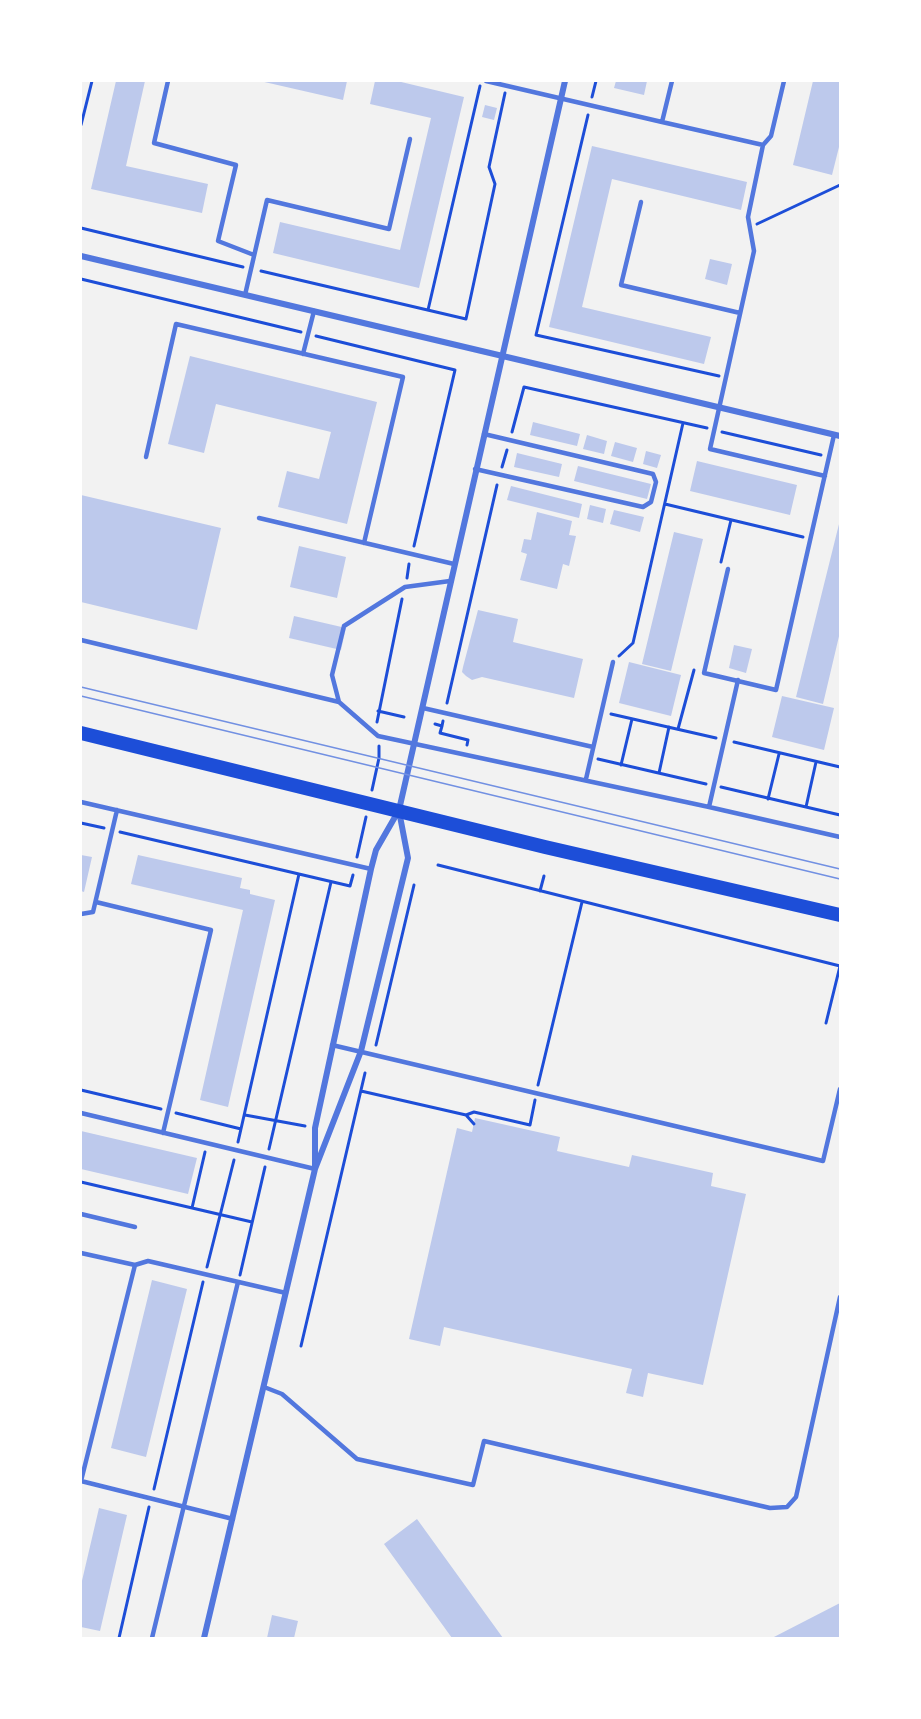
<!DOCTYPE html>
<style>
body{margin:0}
#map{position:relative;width:921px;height:1719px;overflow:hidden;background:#f2f2f2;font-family:"Work Sans",sans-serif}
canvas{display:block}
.frame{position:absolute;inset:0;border:82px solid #fff;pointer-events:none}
</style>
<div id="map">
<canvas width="921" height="1719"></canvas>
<div class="frame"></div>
</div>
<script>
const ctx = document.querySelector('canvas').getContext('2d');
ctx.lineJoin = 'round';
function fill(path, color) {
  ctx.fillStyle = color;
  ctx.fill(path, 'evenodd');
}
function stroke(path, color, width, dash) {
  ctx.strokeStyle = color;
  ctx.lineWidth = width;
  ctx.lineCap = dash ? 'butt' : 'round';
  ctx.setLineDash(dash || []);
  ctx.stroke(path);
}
fill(new Path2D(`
 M 116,81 L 145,81 L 126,166 L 208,184 L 202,213 L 91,189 Z
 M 260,81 L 347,81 L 343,100 Z
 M 375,81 L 397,81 L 464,97 L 419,288 L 273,253 L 280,222 L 400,250 L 431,118 L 370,104 Z
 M 616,81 L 647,81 L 644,95 L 614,88 Z
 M 813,81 L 840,81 L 840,143 L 832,175 L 793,165 Z
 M 485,105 L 497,108 L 494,120 L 482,117 Z
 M 592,146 L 747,182 L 741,210 L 612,179 L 582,307 L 711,337 L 704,364 L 549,327 Z
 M 710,259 L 732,264 L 727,285 L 705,279 Z
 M 190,356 L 377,402 L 347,524 L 278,507 L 287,471 L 319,479 L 331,432 L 216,404 L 204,453 L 168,444 Z
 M 533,422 L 580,434 L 577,446 L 530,435 Z
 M 587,435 L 607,441 L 604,454 L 583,449 Z
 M 615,442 L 637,448 L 633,462 L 611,456 Z
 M 646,451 L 661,455 L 657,468 L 643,464 Z
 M 517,453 L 562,464 L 559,477 L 514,467 Z
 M 697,461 L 797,485 L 790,515 L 690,491 Z
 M 578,466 L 651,484 L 647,499 L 574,481 Z
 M 511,486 L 582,504 L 579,518 L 507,500 Z
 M 81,495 L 221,528 L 197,630 L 81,602 Z
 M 590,505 L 606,509 L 603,523 L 587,519 Z
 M 614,510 L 644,517 L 640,532 L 610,524 Z
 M 537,512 L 572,521 L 569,535 L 576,536 L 569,566 L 563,564 L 557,589 L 520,580 L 527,554 L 521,552 L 524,539 L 531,540 Z
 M 840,520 L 840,632 L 823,704 L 796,697 Z
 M 674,532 L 703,539 L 671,671 L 642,664 Z
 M 299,546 L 346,557 L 337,598 L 290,587 Z
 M 478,610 L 518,619 L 513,642 L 583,659 L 574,698 L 482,677 L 472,680 L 466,676 L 462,672 L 463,667 Z
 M 294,616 L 346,628 L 341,650 L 289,638 Z
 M 734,645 L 752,649 L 746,673 L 729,668 Z
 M 629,662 L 681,675 L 671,716 L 619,703 Z
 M 782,696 L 834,708 L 824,750 L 772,737 Z
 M 81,855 L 92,857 L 84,892 L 81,891 Z
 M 138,855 L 242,878 L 240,888 L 250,890 L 250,894 L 275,900 L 228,1107 L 200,1100 L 243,910 L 131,884 Z
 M 475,1118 L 560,1137 L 557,1151 L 629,1167 L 632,1155 L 713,1173 L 711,1186 L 746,1194 L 703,1385 L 648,1373 L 643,1397 L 626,1393 L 632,1369 L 444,1327 L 440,1346 L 409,1339 L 457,1128 L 472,1132 Z
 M 81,1131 L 197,1158 L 188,1194 L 81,1169 Z
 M 152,1280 L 187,1289 L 146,1457 L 111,1448 Z
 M 99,1508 L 127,1515 L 100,1631 L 81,1627 L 81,1585 Z
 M 417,1519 L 503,1638 L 452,1638 L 384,1544 Z
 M 840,1603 L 840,1638 L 772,1638 Z
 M 272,1615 L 298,1621 L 294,1638 L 267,1638 Z`), '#bdc9ec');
stroke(new Path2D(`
 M 592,97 L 596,81
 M 588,115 L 536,335 L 719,376
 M 81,125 L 92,81
 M 757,224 L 840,185
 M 81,228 L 243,267
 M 261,271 L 466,319 L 495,184 L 489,167 L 505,93
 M 81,279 L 301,332
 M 428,310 L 480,86
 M 316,336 L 455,370 L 414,546
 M 512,432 L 524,387 L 707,428
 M 722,432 L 821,455
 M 502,467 L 507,450
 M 665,504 L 803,537
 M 721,562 L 731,520
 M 407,578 L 409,564
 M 619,656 L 633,643 L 683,423
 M 447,703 L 497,485
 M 378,711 L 404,717
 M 611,714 L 716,738
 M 377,722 L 402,599
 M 435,724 L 442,726 L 443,721
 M 442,726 L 440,733 L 468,740 L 467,745
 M 678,729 L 694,670
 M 734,742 L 840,767
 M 598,759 L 706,784
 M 621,765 L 632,719
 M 659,773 L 669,727
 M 721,787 L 840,815
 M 372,790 L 379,758 L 379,746
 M 768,799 L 779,754
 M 806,807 L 816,762
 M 81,823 L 104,828
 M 120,832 L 350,886 L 353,875
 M 357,857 L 366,817
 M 438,865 L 840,966
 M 540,891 L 544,876
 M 826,1023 L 840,966
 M 376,1045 L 414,885
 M 538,1085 L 582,902
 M 81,1090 L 161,1109
 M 361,1091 L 466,1115 L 474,1124
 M 176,1113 L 241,1129
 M 245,1115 L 305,1126
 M 466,1115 L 474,1112 L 530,1125 L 535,1100
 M 238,1142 L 299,874
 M 269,1149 L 331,882
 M 81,1182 L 252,1222
 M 192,1208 L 205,1152
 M 207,1267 L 234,1160
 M 240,1275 L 265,1167
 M 301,1346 L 365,1073
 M 154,1489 L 203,1282
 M 119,1638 L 149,1507`), '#1d4ed8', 3);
stroke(new Path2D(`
 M 168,81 L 154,143 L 236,165 L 218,241 L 254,255
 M 486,81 L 662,122 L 672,81
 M 662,122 L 763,145 L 771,136 L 784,81
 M 763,145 L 748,217 L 754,251 L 710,449 L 825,476
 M 641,202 L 621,285 L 740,313
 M 245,295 L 267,200 L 389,229 L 410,139
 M 303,354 L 314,311
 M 146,457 L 176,324 L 403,377 L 364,543
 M 475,469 L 643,507 L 651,502 L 656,482 L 653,474 L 484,434
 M 259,518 L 454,564
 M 728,569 L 704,673 L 776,690 L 834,435
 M 450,581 L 405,587 L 344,626 L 332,675 L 339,702 L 378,736 L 709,807 L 738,680
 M 81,640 L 339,702
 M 423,708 L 593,747
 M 586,779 L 613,662
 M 81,802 L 371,869
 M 709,807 L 840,837
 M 96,902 L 211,930 L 163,1133
 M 81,914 L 93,912 L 117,810
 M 332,1045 L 823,1161 L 840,1089
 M 81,1113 L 315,1169
 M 81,1214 L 135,1227
 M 81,1253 L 135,1265 L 148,1261 L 286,1293
 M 264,1387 L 282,1394 L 357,1459 L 473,1485 L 484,1441 L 770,1508 L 787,1507 L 796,1497 L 840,1297
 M 81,1481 L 135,1265
 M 81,1481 L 233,1519
 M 152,1638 L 238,1282`), '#5277de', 4.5);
stroke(new Path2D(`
 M 81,256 L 840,436
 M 315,1169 L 315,1128 L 371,869 L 376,850 L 399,810 L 565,81
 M 204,1638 L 315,1169 L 361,1051 L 408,858 L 399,811`), '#5277de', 6);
stroke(new Path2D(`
 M 81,733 L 545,847 L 840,915`), '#1d4ed8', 14);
stroke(new Path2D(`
 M 81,687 L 840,869
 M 81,696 L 840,879`), '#7290e2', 1.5);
</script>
